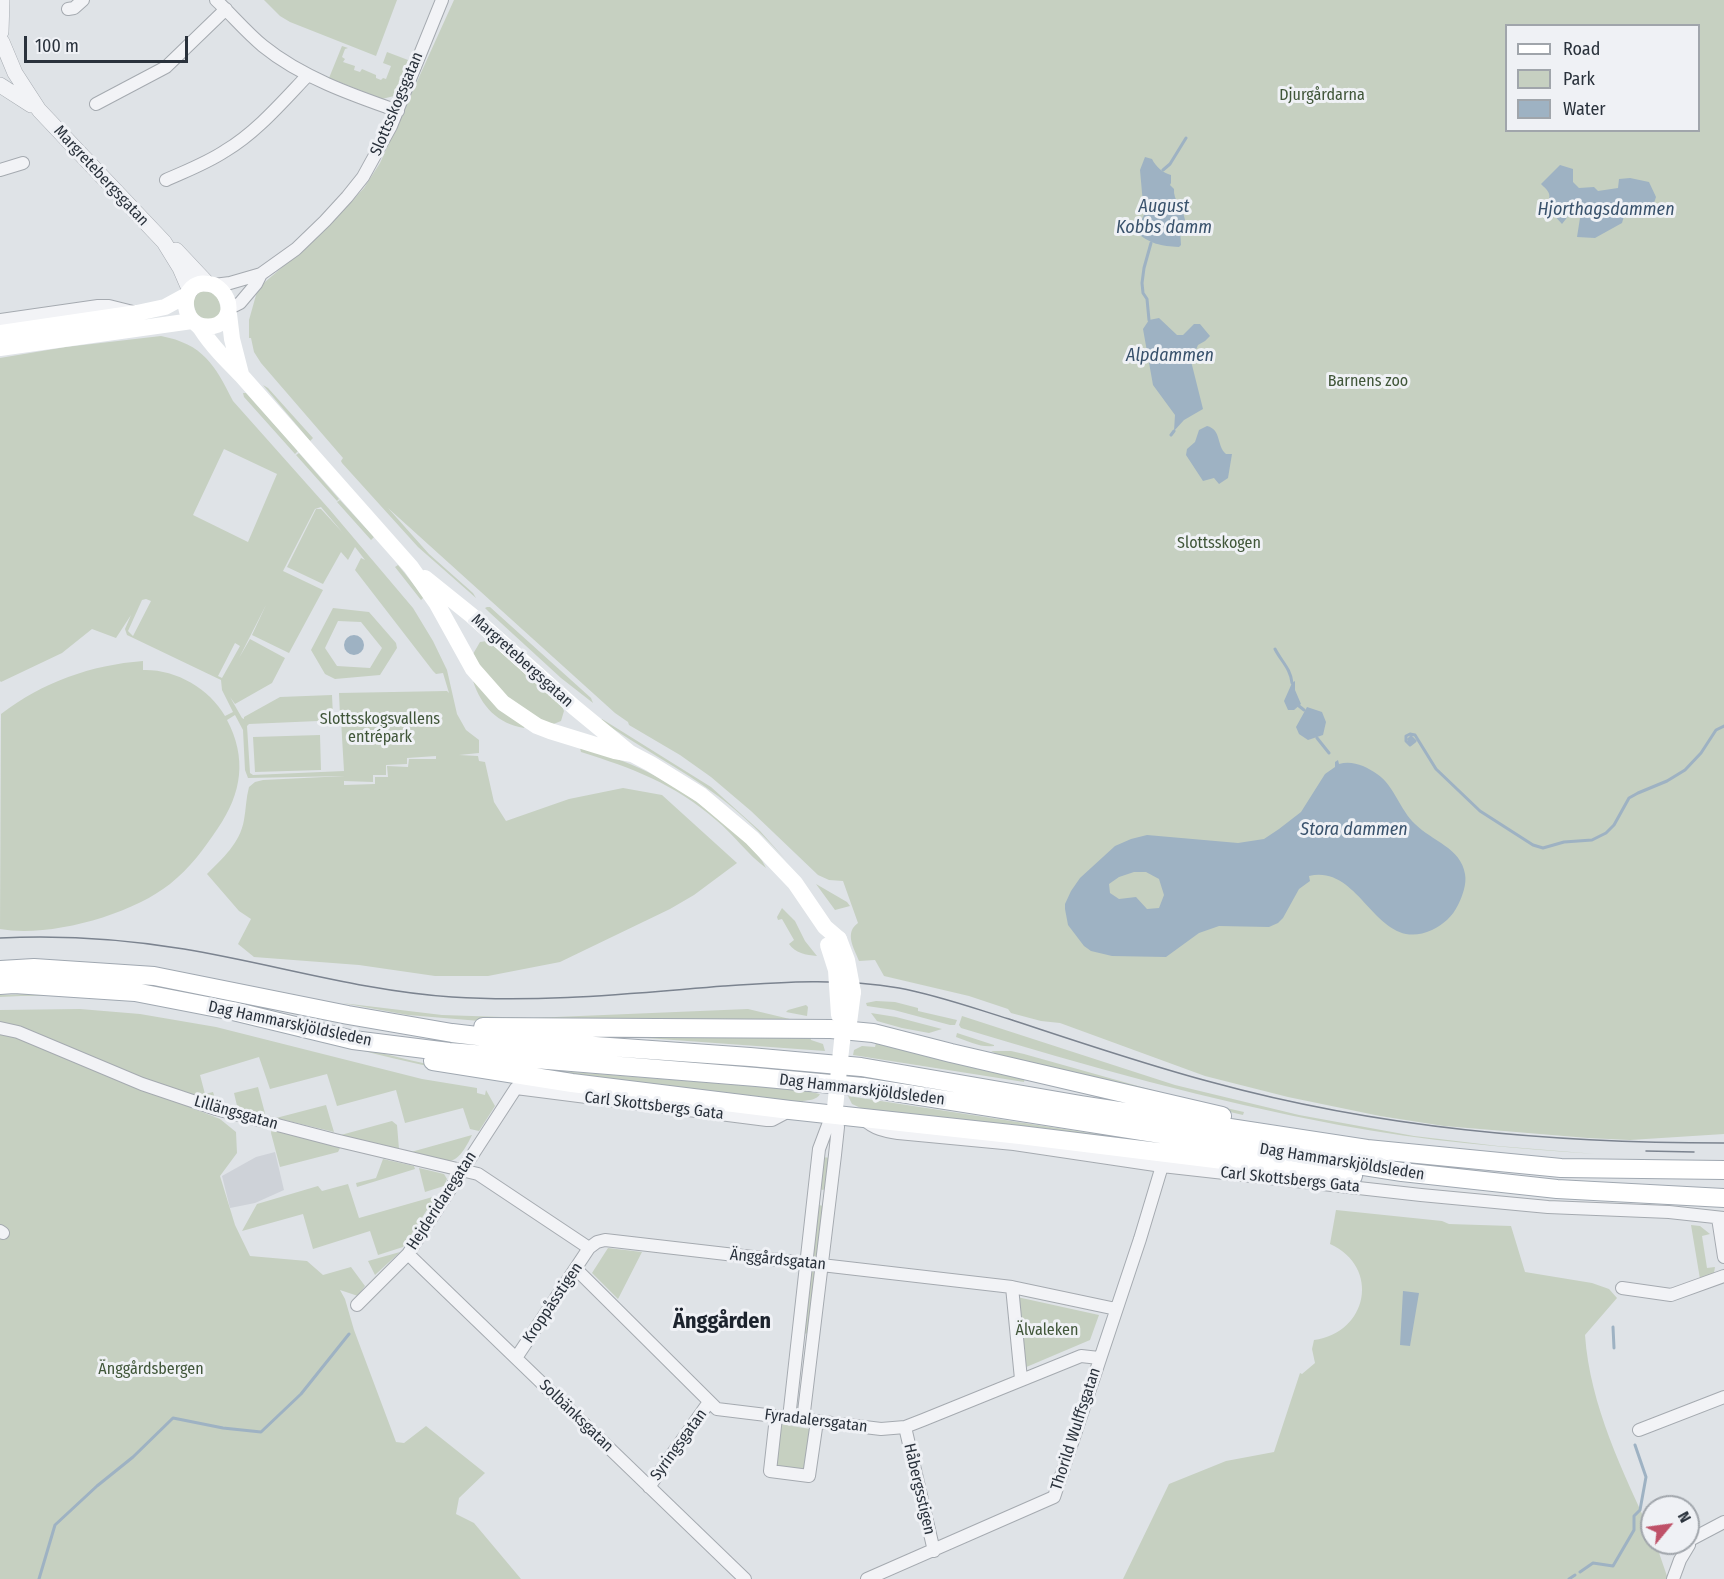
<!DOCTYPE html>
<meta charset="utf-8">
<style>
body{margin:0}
#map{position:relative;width:1724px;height:1579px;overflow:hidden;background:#dfe3e7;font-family:"Fira Sans Condensed",sans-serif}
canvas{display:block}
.legend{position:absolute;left:1505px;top:24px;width:195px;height:108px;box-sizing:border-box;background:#eff1f5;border:2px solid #a0a5ab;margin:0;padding:8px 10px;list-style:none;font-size:18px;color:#2a323c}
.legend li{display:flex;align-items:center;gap:12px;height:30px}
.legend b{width:30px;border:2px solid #a0a5ab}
.north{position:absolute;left:1640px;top:1495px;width:60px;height:60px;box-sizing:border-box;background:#eff1f5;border:2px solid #a0a5ab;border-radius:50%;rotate:61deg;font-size:16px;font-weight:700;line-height:24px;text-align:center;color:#2a323c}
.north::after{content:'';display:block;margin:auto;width:21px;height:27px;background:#bf5168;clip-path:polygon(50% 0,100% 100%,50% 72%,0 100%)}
.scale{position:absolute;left:24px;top:36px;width:164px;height:27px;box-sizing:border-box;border:3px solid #2a323c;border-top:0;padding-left:8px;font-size:18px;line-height:21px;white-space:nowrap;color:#2a323c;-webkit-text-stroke:4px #eff1f5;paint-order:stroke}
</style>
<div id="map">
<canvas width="1724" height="1579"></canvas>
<ul class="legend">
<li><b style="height:8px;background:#fff"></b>Road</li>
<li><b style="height:16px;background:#c6d0c1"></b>Park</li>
<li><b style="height:16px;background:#9eb2c3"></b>Water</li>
</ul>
<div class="north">N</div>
<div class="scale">100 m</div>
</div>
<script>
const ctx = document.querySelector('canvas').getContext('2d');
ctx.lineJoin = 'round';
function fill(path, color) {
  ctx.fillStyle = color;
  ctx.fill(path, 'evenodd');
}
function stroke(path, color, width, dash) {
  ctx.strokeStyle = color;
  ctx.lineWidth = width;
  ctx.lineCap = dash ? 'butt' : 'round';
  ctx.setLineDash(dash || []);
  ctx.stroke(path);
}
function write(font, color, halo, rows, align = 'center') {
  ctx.font = font + ' "Fira Sans Condensed",sans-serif';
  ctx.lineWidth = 6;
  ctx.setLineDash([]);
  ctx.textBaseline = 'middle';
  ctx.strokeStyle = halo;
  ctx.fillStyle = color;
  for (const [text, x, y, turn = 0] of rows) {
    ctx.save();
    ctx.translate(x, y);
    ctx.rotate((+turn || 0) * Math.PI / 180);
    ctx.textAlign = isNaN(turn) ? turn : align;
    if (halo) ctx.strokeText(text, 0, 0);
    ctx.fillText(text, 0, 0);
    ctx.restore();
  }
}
fill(new Path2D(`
 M 275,1152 L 284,1190 L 255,1203 L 230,1208 L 222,1176 L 256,1157 Z`), '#ced2d8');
fill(new Path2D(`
 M 264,0 L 397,0 L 376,56 L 290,22 L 280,16 Z
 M 454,0 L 1724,0 L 1724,1134 L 1630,1140 L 1588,1138 L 1444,1126 L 1380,1116 L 1288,1097 L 1205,1076 L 1060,1023 L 1041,1021 L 1011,1013 L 1008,1009 L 969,996 L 884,976 L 875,960 L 859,961 C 854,948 844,933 858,923 L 843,881 L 829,880 L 818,875 L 751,811 L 711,777 L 680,755 L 629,725 L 628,722 L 615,713 L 388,508 L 429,554 L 473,593 L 476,598 L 418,547 L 342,463 L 341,461 L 343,458 L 261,363 L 254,352 L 251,338 L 249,338 L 249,320 L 258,288 L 323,232 L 364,188 L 380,163 ZM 1506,26 L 1698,26 L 1698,130 L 1506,130 Z
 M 342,46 L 348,48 L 345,49 L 342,57 L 345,59 L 343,62 L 355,66 L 354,70 L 360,72 L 362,69 L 376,75 L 376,78 L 381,80 L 383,78 L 386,79 L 391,66 L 383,63 L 387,52 L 408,60 L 394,96 L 382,99 L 329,78 Z
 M 199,291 C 218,292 218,295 222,314 L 211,322 L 197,315 C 194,307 191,298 199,291 Z
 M 161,336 C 203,344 215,365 233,401 L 330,510 L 413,608 L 433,641 L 447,670 L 457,714 L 466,730 L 479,740 L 479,753 L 459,755 L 478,756 L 479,761 L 485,762 L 494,802 L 506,821 L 569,799 L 623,788 L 662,795 L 737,863 L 694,895 L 670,909 L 560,962 L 488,976 L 435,976 L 359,965 L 254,957 L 238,944 L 251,919 L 239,911 L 207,874 C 223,858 240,843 244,820 C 246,809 246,798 249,787 L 255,782 L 263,780 L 345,776 L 248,778 L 245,770 L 243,730 L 235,715 L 227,720 C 247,758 242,793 218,828 C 204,849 190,868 170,884 C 131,915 49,938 0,929 L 1,714 C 43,682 91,665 143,661 L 143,670 C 175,669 209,688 225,716 L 233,712 L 222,690 L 221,680 L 127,635 L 125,629 L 131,615 L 116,638 L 92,629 L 62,653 L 1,682 L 0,681 L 0,358 L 66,347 ZM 224,449 L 277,474 L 248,542 L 193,515 ZM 321,507 L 343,533 L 321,509 L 316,509 L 287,567 L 323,584 L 341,552 L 348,560 L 355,547 L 365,560 L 361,558 L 355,570 L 433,671 L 436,674 L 443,673 L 449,693 L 447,691 L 339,693 L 340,716 L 333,716 L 332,695 L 280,697 L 244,717 L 244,719 L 242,718 L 230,697 L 235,704 L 272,683 L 285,658 L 250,639 L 239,658 L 266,605 L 252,635 L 289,653 L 323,590 L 283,571 L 315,509 ZM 146,599 L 151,601 L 133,636 L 128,631 L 142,600 ZM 235,643 L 240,646 L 222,678 L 218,676 ZM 341,720 L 344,771 L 253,775 L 250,773 L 247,726 L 249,724 ZM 436,756 L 436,759 L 409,759 L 408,767 L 387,766 L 388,777 L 375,777 L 375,784 L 344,785 L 344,781 L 373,782 L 373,775 L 386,775 L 386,765 L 407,764 L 407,758 Z
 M 263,385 L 268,388 L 313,438 L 310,441 Z
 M 246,393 L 298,451 L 295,454 L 244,397 L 243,393 Z
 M 299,453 L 339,499 L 337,501 L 296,455 Z
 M 340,500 L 374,537 L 371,540 L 337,502 Z
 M 398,565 L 424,597 L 421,600 L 395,567 Z
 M 487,607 L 490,607 L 591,698 L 593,703 L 561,678 L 489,612 L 485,608 Z
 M 333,608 L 369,612 L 396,643 L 397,648 L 380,675 L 335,679 L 325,674 L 311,650 ZM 338,621 L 361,622 L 382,648 L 370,668 L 337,666 L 325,648 Z
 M 487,641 L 490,642 L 561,704 L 564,711 L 561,721 L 551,725 C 514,704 495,692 473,654 L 480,642 Z
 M 473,681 L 525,726 L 524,728 C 498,724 481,706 473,681 Z
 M 602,719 L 711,787 L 760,831 L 786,860 C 765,837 743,815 718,796 C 680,768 639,747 600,720 Z
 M 320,735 L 321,770 L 255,772 L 253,737 Z
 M 580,748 C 641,763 678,785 726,825 C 740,837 759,852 766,868 C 748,855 734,835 716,820 C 675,784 632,768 581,752 Z
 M 816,884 L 847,902 L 850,906 L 835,910 Z
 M 782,908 L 795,921 L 805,941 L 817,956 C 806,955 795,953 789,944 L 794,940 L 782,919 L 778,920 L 777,917 Z
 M 29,994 C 76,994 123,997 170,1004 C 263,1019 354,1049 446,1068 L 446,1070 C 352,1051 259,1020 165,1005 C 110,997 55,994 0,997 L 0,995 Z
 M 876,1001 L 895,1002 L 918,1008 L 918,1011 L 957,1020 L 955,1025 L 950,1025 L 894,1010 L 867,1006 L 866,1003 Z
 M 342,1003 L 442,1015 L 532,1018 L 748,1009 L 794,1020 L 480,1021 L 408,1015 Z
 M 806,1005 L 808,1007 L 807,1016 L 786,1012 L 788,1010 Z
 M 80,1009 L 140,1014 L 216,1027 L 422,1079 L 477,1088 L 477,1093 L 485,1095 L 486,1090 L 495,1106 L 479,1131 L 470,1129 L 463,1108 L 405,1123 L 396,1090 L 337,1106 L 327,1074 L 270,1089 L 259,1057 L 200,1075 L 205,1094 L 213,1092 L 216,1101 L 214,1104 L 194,1096 L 192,1108 L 220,1119 L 236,1132 L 237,1153 L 220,1176 L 235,1225 L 250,1256 L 307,1261 L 323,1275 L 351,1267 L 365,1286 L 358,1296 L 340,1290 L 345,1299 L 354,1330 L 396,1442 L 404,1443 L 426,1426 L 485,1473 L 459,1498 L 456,1514 L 474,1523 L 521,1579 L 0,1579 L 0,1010 Z
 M 871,1013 L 896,1017 L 942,1029 L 929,1033 L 902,1028 L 877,1021 Z
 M 962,1016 L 1175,1085 L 1299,1115 L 1414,1136 L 1498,1146 L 1596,1154 C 1510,1148 1424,1141 1339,1125 C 1211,1101 1086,1066 961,1028 L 959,1025 Z
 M 957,1033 L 994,1045 L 994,1046 C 981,1048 968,1041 956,1037 Z
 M 810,1035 L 811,1040 L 823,1044 L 825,1051 L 619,1036 Z
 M 876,1043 L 1025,1077 L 1024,1082 L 853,1055 L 854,1050 L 862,1046 L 875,1047 Z
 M 991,1051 L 1011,1051 L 1024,1054 L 1177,1097 L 1244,1112 L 1243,1115 L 1008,1060 Z
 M 535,1069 L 801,1090 L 820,1094 C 817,1100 809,1100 803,1101 L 802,1104 L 542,1075 Z
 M 258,1087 L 266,1117 L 238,1110 L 234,1093 Z
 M 848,1096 L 1181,1147 L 865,1110 L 852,1104 Z
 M 326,1105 L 334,1132 L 276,1118 Z
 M 392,1121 L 397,1125 L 399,1149 L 341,1135 Z
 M 272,1128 L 342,1144 L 338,1152 L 280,1167 L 271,1133 Z
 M 472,1135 C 454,1173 446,1161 411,1152 Z
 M 822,1157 L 831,1158 L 827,1188 L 823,1190 L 820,1189 Z
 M 383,1159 L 414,1166 L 415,1169 L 357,1187 L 356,1183 L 376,1178 Z
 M 419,1168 L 444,1174 L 447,1179 L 444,1186 L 425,1192 Z
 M 348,1184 L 359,1218 L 436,1196 L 403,1247 L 378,1255 L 370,1231 L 313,1249 L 303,1214 L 242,1231 L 257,1204 L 318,1186 L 322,1191 Z
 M 819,1205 L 823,1206 L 818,1255 L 813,1257 L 811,1256 Z
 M 1336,1210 L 1442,1221 L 1449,1224 L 1511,1226 L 1525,1272 L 1592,1283 L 1609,1289 L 1617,1298 L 1585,1335 C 1590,1406 1623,1472 1652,1535 L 1652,1543 L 1656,1544 L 1668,1579 L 1123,1579 L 1169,1484 L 1226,1461 L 1274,1452 L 1300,1373 L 1302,1374 L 1315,1363 L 1312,1349 L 1314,1340 C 1368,1333 1381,1267 1330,1244 Z
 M 1691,1225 L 1700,1226 L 1710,1234 L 1702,1236 L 1707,1268 L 1715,1267 L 1714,1273 L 1700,1279 Z
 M 608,1248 L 642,1252 L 618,1299 L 592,1273 Z
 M 400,1252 L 375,1275 L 368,1261 Z
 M 813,1271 L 815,1274 L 808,1333 L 804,1334 L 810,1273 Z
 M 1017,1297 L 1099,1315 L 1090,1340 L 1024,1368 Z
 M 780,1424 L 810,1429 L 805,1469 L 800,1471 L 778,1468 L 775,1463 Z`), '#c6d0c1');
fill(new Path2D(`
 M 1145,157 L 1152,159 C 1156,167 1163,173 1171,175 L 1171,183 L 1170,185 L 1174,189 C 1173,201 1183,207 1185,220 L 1180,229 L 1181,245 L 1179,247 C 1161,246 1150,244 1136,232 L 1144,215 L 1140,170 Z
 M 1560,165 L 1573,169 L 1573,182 L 1579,188 L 1594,187 L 1598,191 L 1618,188 L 1619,179 L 1630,178 L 1649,182 L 1656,197 L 1653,206 L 1639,209 L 1624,216 L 1622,223 L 1595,238 L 1577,237 L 1580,218 L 1575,216 L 1569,215 L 1562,224 L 1553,214 L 1548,202 C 1552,193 1547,190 1541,184 Z
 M 1159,318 L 1177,335 L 1183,335 L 1194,324 L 1200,324 L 1210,336 L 1205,341 L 1198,345 L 1191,361 L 1203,409 L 1184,420 L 1174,431 L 1175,415 L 1153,385 L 1143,329 L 1149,320 Z
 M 1207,426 C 1222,430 1216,445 1226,454 L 1232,454 L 1228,478 L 1219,484 L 1214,478 L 1203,481 L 1186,455 L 1187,449 L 1195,442 L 1199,430 Z
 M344 645a10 10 0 1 1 20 0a10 10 0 1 1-20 0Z
 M 1295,681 L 1295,690 L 1301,704 L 1294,710 L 1288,710 L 1284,701 L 1292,683 Z
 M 1307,707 L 1322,712 L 1326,722 L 1323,735 L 1308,740 L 1299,734 L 1296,727 Z
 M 1338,760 L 1339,764 C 1352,760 1366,766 1377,774 C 1394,785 1400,810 1415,824 C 1432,841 1461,848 1465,874 C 1467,884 1462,897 1458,905 C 1452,917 1444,924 1432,930 C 1376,956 1362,863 1309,876 L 1310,881 L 1299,889 L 1283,918 L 1278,923 L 1269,927 L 1219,926 L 1199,933 L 1166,957 L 1112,956 L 1091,951 L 1084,946 L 1068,925 L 1065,909 L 1065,904 L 1071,891 L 1080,878 L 1115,846 L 1131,839 L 1147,835 L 1238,843 L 1264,839 L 1279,829 L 1301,812 L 1325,774 L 1335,767 L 1335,762 ZM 1134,872 L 1146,872 L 1159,879 L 1164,895 L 1159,908 L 1147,909 L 1136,897 L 1119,899 L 1110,893 L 1109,884 L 1119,877 Z
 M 1403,1291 L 1419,1293 L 1410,1346 L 1400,1345 Z`), '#9eb2c3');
stroke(new Path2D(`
 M 1163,170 L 1170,164 L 1186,138
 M 1149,320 L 1147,299 L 1143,293 L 1142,283 L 1144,268 L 1151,243
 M 1171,435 L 1174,431
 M 1275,649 C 1281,661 1291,669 1292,683
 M 1299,706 L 1304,710
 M 1317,738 L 1329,753
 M 1411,739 L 1412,741 L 1410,742 L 1409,739 L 1411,737 L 1415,741 L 1410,745 L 1406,741 L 1406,736 L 1410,734 L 1415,735 L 1436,769 L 1480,811 L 1533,845 L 1543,848 L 1564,842 L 1592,840 L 1606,833 L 1614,825 L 1629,798 L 1638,793 L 1667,781 L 1685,770 L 1701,753 L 1716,730 L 1724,726
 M 1613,1327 L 1614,1348
 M 1580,1572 L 1593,1563 L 1613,1566 L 1634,1530 L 1634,1516 L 1640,1510 L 1646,1477 L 1635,1445
 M 39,1579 L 55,1525 L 97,1486 L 133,1457 L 173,1418 L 223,1428 L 261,1432 L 301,1394 L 349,1334
 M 1569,1579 L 1575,1575`), '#9eb2c3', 3);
const minor = new Path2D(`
 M 216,0 C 232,15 246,32 263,46 C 301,77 352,95 398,111
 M 68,9 L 74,8 L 83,0
 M 96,104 L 166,67 L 226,9
 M 0,170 L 23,163
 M 166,180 C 186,171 207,163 225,151 C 257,132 283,101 308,75
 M 214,285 L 230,283 L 261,274
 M 230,308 L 240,303 L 256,284 L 261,274 L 296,249 L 325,221 L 347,197 L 363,177 L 391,126 L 442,0
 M 0,320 L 98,306 L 109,306 L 133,312
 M 0,1028 L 18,1032 L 142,1084 L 216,1109 L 335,1140 L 478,1174 L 589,1248
 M 865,1120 C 874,1129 885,1131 898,1133 L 1014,1144 L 1162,1166 L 1421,1195 L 1548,1207 L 1669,1212 L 1724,1218
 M 1718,1218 L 1724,1257
 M 0,1231 L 3,1233
 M 408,1254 L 745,1579
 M 576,1269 L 717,1409 L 881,1429 L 905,1427 L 923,1420 L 1081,1356 L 1099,1358
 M 1012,1287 L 1021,1379
 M 1622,1288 L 1671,1295 L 1724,1276
 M 357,1305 L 408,1254 L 516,1088 L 767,1120 L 772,1120 L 789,1111
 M 516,1358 L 589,1248 L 597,1242 L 605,1240 L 1012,1287 L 1116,1309
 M 776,1417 L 770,1471 L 809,1476 L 817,1421
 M 789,1418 L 819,1149 L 828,1125 L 835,1115
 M 803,1420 L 835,1155 L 838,1127 L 835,1115
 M 905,1427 L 934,1551
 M 1639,1430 L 1724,1397
 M 649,1487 L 709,1402
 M 1688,1541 L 1724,1522
 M 867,1579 L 1054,1497 L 1140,1239 L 1162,1166
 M 1673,1579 L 1680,1560 L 1689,1545 L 1688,1543`);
const tertiary = new Path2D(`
 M 1,32 L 2,0
 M 2,42 L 15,73 L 39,110 L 164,242 L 180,268 L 190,291
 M 0,85 L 31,105
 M 176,250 L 207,283`);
const primary = new Path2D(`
 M 0,970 L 34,968 L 154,976 L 348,1015 L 452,1033 L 511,1040 L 750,1057 L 861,1067 L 1081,1105 L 1367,1149 L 1561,1168 L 1724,1170
 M 0,985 L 14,984 L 135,992 L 233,1011 L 353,1040 L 449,1052 L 756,1077 L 863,1087 L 1402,1172 L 1557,1189 L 1724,1198
 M 483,1027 L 831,1029 L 873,1033 L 951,1053 L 1222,1116
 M 433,1061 L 572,1083 L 790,1110 L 1020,1135 L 1353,1176`);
stroke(minor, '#a5aab0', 14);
stroke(tertiary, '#a5aab0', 16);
stroke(primary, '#a0a8b1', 20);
stroke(minor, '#f2f3f6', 12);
stroke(tertiary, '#f2f3f6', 15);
stroke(new Path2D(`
 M 229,314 L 232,339 L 241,374
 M 198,325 C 229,334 240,301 214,285 C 206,283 199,282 192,288 C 184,296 184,310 191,319 C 194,323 198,324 201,329 C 212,346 226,360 241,375 L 411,567 L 437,604 L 473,669 L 503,703 L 537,726 L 550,731 L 615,751 L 632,754 L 651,764 L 701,795 L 752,838 L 774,861 L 795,883 L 825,927 L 839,939
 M 0,333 L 137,313 L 165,307 L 187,295
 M 0,348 L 192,321
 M 425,578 L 471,615 L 574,707 L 631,754
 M 842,1041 L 844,1030 L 849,1023 L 853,992`), '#fff', 16);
stroke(primary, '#fff', 18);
stroke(new Path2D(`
 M 0,938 C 61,935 123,939 184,949 C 274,964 361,991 452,997 C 543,1003 634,993 724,986 C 783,982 841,978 899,988 C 937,995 973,1008 1009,1019 C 1076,1041 1143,1064 1211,1082 C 1379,1128 1550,1143 1724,1143
 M 1646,1151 L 1694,1152`), '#7b838f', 1.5);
stroke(new Path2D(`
 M 839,939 L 847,960 L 853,992
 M 828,945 L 836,970 L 839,1015
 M 835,1108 L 842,1041`), '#fff', 16);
write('16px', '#405639', '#eff1f5', [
 ["Djurgårdarna",1322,96],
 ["Barnens zoo",1368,382],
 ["Slottsskogen",1219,544],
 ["Slottsskogsvallens",380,720],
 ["entrépark",380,738],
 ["Älvaleken",1047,1331],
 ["Änggårdsbergen",151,1370]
]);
write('16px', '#2a323c', '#eff1f5', [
 ["Slottsskogsgatan",397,104,-67],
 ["Margretebergsgatan",101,176,47],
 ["Margretebergsgatan",522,661,42],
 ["Dag Hammarskjöldsleden",290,1024,12],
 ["Dag Hammarskjöldsleden",862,1090,7],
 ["Carl Skottsbergs Gata",654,1106,7],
 ["Lillängsgatan",236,1113,16],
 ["Dag Hammarskjöldsleden",1342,1162,9],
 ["Carl Skottsbergs Gata",1290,1180,6],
 ["Hejderidaregatan",442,1201,-57],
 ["Änggårdsgatan",778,1260,6],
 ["Kroppåsstigen",553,1303,-56],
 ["Solbänksgatan",576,1416,44],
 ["Fyradalersgatan",816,1421,7],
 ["Thorild Wulffsgatan",1076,1429,-72],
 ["Syringsgatan",679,1445,-54],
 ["Håbergsstigen",919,1489,77]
]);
write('italic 18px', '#39526c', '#eff1f5', [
 ["August",1164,207],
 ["Kobbs damm",1164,228],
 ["Hjorthagsdammen",1606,210],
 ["Alpdammen",1170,356],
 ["Stora dammen",1354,830]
]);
write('bold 22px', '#1c232d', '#eff1f5', [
 ["Änggården",722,1322]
]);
</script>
